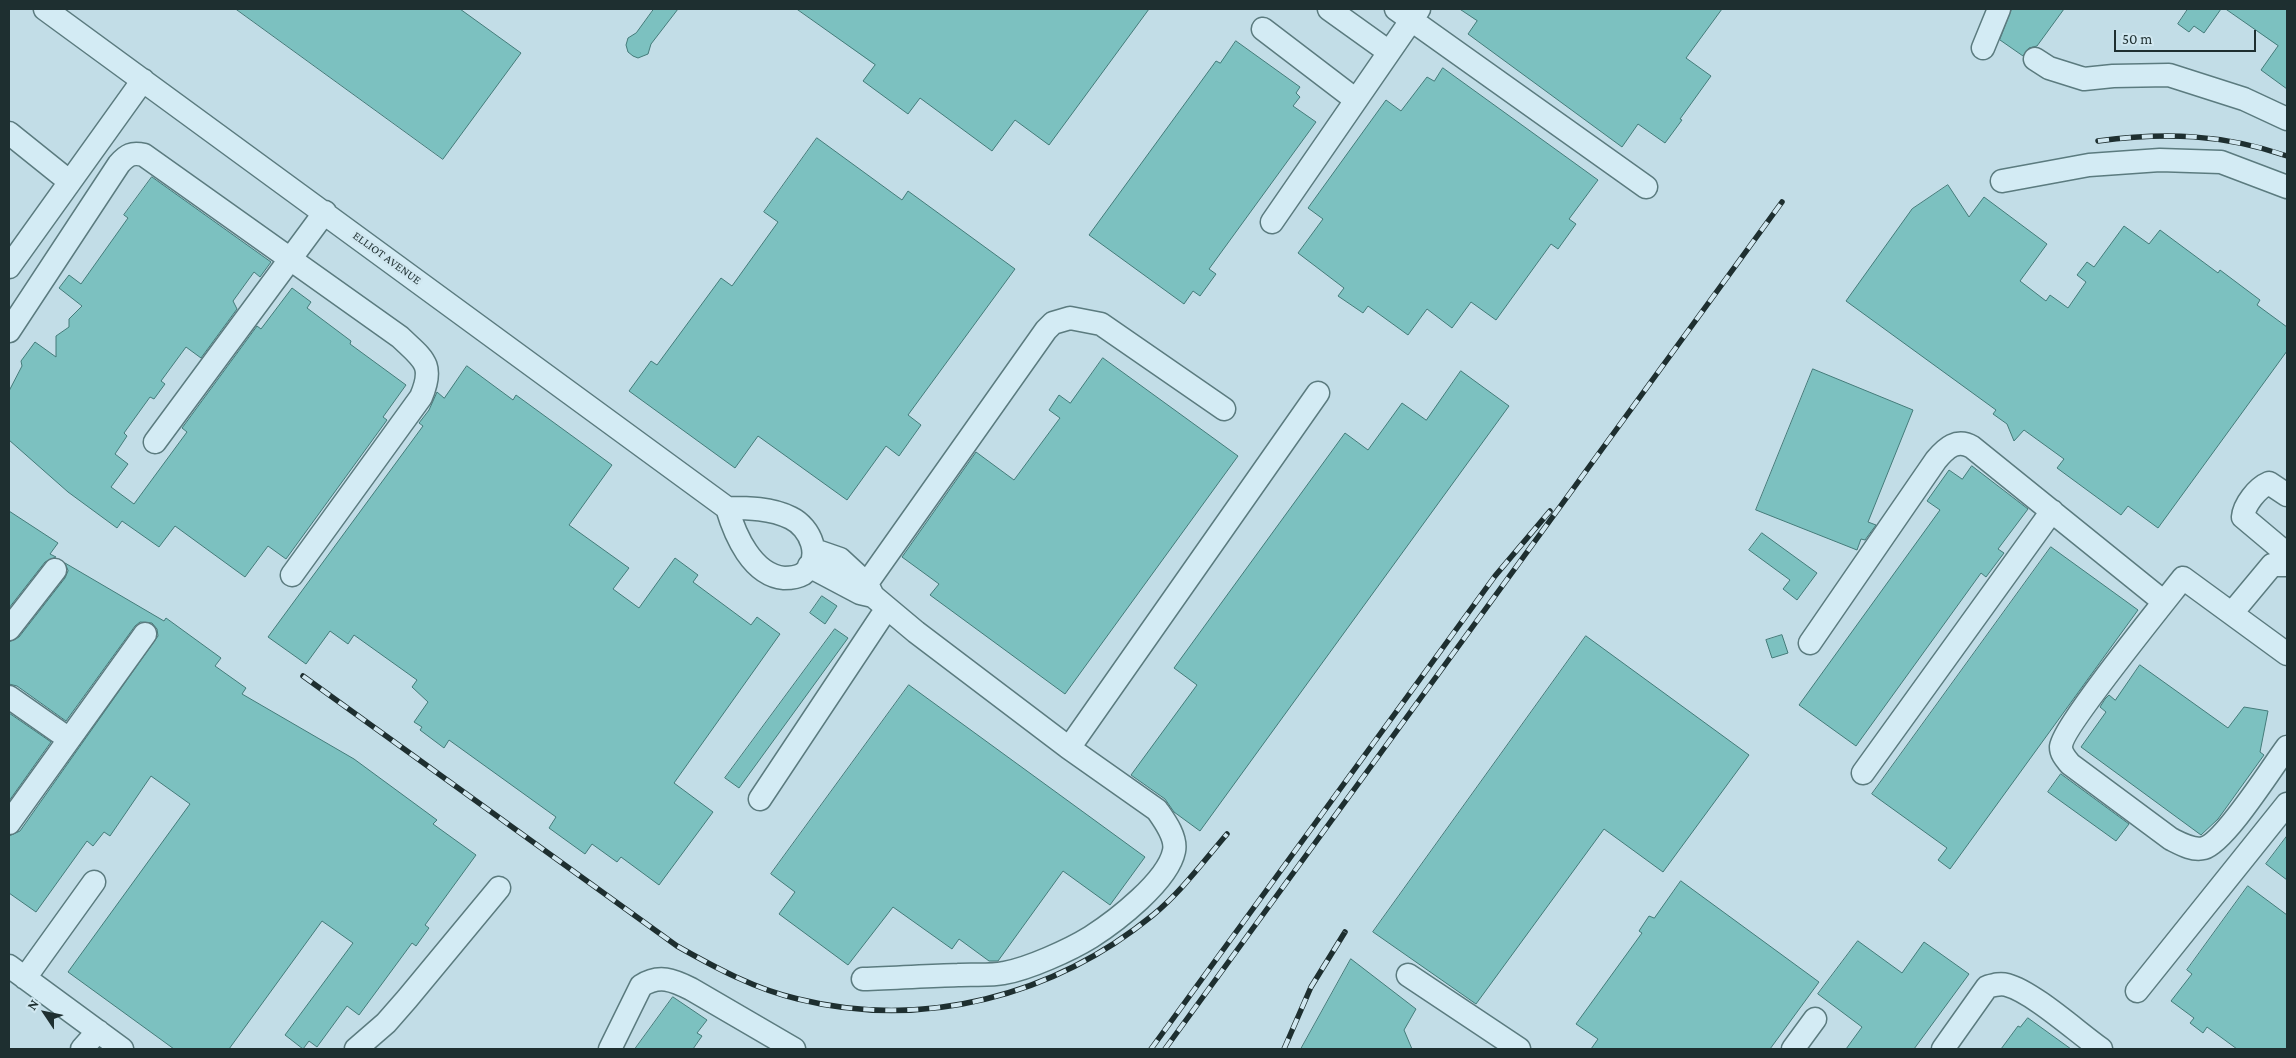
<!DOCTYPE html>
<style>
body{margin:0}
#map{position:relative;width:2296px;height:1058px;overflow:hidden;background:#c2dde7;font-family:"Crimson Pro",serif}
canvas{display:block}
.frame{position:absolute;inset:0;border:10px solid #1e2f30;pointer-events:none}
.north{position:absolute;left:20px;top:988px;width:50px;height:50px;-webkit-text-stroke:4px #d0e7f0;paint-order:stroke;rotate:304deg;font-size:14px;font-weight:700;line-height:20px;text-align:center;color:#1e2f30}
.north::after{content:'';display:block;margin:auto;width:18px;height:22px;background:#1e2f30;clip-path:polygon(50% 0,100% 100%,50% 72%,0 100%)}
.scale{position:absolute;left:2114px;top:30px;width:142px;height:22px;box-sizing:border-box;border:2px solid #1e2f30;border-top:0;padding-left:6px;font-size:15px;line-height:18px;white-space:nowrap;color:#1e2f30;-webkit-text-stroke:4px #d0e7f0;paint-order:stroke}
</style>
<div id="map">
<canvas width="2296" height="1058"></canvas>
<div class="frame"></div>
<div class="north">N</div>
<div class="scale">50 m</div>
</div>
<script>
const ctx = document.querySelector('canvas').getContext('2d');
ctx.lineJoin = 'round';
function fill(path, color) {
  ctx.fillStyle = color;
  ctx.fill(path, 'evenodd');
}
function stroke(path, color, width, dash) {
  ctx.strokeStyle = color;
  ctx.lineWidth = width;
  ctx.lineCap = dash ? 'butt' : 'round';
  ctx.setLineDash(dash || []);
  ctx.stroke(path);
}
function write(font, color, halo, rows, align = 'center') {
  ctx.font = font + ' "Crimson Pro",serif';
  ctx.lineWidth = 5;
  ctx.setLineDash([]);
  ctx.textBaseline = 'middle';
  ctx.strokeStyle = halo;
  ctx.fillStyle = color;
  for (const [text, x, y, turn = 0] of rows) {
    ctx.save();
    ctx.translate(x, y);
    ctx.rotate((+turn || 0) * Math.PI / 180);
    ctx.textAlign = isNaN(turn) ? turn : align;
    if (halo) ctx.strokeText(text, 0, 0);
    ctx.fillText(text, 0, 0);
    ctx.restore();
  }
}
const building = new Path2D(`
 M 236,9 L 460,9 L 521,53 L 443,159 Z
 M 654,9 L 678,9 L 651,44 L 648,54 L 638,58 L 633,56 L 628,52 L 626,45 L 628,38 L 636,33 Z
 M 797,9 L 1149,9 L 1049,145 L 1015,120 L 992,151 L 920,98 L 908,114 L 863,81 L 875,65 Z
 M 1460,9 L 1722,9 L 1686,58 L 1711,76 L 1680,119 L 1682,120 L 1665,143 L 1638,124 L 1622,147 L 1468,34 L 1477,21 Z
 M 2012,9 L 2064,9 L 2037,46 L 2029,48 L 2023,56 L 2000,40 Z
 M 2188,9 L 2221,9 L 2204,33 L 2194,26 L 2189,32 L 2178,24 Z
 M 2226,9 L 2287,9 L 2287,89 L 2261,70 L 2278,46 Z
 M 1236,41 L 1300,87 L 1296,93 L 1300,97 L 1293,106 L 1316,122 L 1209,269 L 1216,274 L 1200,296 L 1193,291 L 1184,304 L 1089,235 L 1216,61 L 1220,63 Z
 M 1443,68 L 1598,180 L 1569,219 L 1576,224 L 1558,249 L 1551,244 L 1496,320 L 1471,302 L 1452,328 L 1427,309 L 1408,335 L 1368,306 L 1363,313 L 1338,296 L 1344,288 L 1298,253 L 1323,219 L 1308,208 L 1386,100 L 1401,111 L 1427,77 L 1434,81 Z
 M 817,138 L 902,200 L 908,191 L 1015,269 L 908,415 L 921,425 L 899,456 L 886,446 L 847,500 L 758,436 L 735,468 L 629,391 L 651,361 L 657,365 L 721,278 L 732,286 L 778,222 L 764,212 Z
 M 152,177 L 271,262 L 260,277 L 254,272 L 233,301 L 237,309 L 201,358 L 186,347 L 161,381 L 165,384 L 154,399 L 150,397 L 124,433 L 127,436 L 115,454 L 128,464 L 111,487 L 134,504 L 187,432 L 182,428 L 257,326 L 261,329 L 292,288 L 311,302 L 307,308 L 351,341 L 350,344 L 406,385 L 383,417 L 387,420 L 286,559 L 268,546 L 245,577 L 175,526 L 159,547 L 122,521 L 117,528 L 68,492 L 9,440 L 9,391 L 22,366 L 21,361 L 35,342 L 56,357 L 56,336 L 69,327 L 69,319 L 82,306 L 59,288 L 69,275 L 81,284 L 128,218 L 124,215 Z
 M 1948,185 L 1969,217 L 1984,197 L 2047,244 L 2020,281 L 2046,301 L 2050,295 L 2068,308 L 2086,282 L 2077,275 L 2087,262 L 2094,267 L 2124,226 L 2149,244 L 2160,230 L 2218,273 L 2220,270 L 2260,300 L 2257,305 L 2287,327 L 2287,351 L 2158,528 L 2128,506 L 2121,515 L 2057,468 L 2064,459 L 2024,430 L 2014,441 L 2007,424 L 1993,414 L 1996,410 L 1846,301 L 1912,209 Z
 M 1103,358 L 1238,456 L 1065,694 L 930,595 L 939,584 L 902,557 L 976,452 L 1014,480 L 1060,418 L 1049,410 L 1059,395 L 1070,403 Z
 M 467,366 L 513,400 L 516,395 L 612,465 L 569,525 L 629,568 L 613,589 L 639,608 L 675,558 L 698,575 L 693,582 L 751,625 L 757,617 L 780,634 L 674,783 L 713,812 L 659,885 L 621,857 L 617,862 L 592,844 L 585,854 L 549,828 L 556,817 L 449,740 L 444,748 L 420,730 L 422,727 L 414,722 L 428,702 L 412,687 L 417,680 L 354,635 L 348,644 L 330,631 L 306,664 L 268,637 L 423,426 L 419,423 L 429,410 L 437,392 L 444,398 Z
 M 1813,369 L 1913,410 L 1868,522 L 1876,525 L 1865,540 L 1861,539 L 1857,550 L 1756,510 Z
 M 1461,371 L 1509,406 L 1200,831 L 1174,812 L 1165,799 L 1131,775 L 1197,685 L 1174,668 L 1345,433 L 1368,450 L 1402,403 L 1426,420 Z
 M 1972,466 L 2028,509 L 1998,549 L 2004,553 L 1986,577 L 1981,573 L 1856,746 L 1799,705 L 1940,510 L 1927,501 L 1949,470 L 1962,479 Z
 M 9,511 L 58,543 L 50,554 L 56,557 L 45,562 L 9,608 Z
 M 1762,533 L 1817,573 L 1797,600 L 1783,589 L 1790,580 L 1749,550 Z
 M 2051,547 L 2138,610 L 1950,869 L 1938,860 L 1947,848 L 1872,794 Z
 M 65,563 L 164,621 L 166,618 L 221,658 L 215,666 L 246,688 L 242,694 L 354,759 L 437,820 L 433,824 L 476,855 L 425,925 L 429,928 L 416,946 L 412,943 L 359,1015 L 347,1006 L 317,1047 L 309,1041 L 303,1049 L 285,1035 L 353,943 L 322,921 L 229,1049 L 174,1049 L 68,972 L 190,804 L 151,776 L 110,836 L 104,832 L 93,846 L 87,841 L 36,912 L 9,893 L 9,836 L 20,831 L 158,636 L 157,629 L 152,623 L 140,622 L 135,626 L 66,721 L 17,686 L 9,684 L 9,642 L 19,637 L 65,578 L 68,571 Z
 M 822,596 L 837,606 L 825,624 L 810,613 Z
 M 835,629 L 848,638 L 739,788 L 725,778 Z
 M 1782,635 L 1788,653 L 1772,658 L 1766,640 Z
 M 1586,636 L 1749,755 L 1663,872 L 1604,829 L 1476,1004 L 1373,932 Z
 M 2140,665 L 2228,728 L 2244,707 L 2268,711 L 2260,752 L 2264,755 L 2218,819 L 2201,835 L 2081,747 L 2106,712 L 2100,707 L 2105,699 L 2109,695 L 2115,700 Z
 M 909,685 L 1145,857 L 1110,905 L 1063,871 L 998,961 L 989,961 L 959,939 L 952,949 L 893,907 L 848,965 L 779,914 L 795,892 L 771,874 Z
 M 9,713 L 51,742 L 9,801 Z
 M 2061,774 L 2129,824 L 2116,841 L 2048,792 Z
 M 2287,836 L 2287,880 L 2266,864 Z
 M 1681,881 L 1819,982 L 1770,1049 L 1591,1049 L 1598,1039 L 1576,1024 L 1642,933 L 1639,931 L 1649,916 L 1654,918 Z
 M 2248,886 L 2287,915 L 2287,1049 L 2237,1049 L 2207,1027 L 2203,1033 L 2190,1023 L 2194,1018 L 2171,1001 L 2192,974 L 2187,970 Z
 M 1858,941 L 1902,973 L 1924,942 L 1969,974 L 1914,1049 L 1846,1049 L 1862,1027 L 1818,994 Z
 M 1351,959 L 1416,1009 L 1404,1030 L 1412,1049 L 1301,1049 Z
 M 673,997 L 707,1020 L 697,1033 L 702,1036 L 693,1049 L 635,1049 Z
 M 2028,1018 L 2071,1049 L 2001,1049 L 2018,1026 L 2020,1027 Z`);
fill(building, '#7cc1c0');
stroke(building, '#447b79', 1);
const minor = new Path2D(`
 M 45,9 L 727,508
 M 1329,9 L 1389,52
 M 1396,9 L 1646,187
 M 1263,29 L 1356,100
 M 1983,48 L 1999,9
 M 2035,59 L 2049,68 L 2084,79 L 2113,76 L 2169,75 L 2244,99 L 2287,119
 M 9,133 L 70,182
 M 2002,181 L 2089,165 L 2160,160 L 2221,162 L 2287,187
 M 1272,222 L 1419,9
 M 9,267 L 143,80
 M 9,331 L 119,164 C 127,155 132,152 144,155 L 400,337 C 423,359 435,364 421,397 L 292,575
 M 155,442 L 325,212
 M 2287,495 L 2269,483 C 2257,488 2244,505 2243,517 L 2287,554
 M 727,508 C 748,508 771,508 791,518 C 810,527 824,558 803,574 C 798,577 790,578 784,578 C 752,575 735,535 727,508 Z
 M 814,550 L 840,559 L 867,584 L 873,596 L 916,632 L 1069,748 L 1157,810 C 1164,820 1177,837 1174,851 C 1168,881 1116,921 1091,937 C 1070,950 1028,969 1004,973 C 989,976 973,974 958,975 C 927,976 895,978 863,979
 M 809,566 L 860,593 L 873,596
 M 860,593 L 1046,330 L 1053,323 L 1070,318 L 1101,324 L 1224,409
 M 2232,613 L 2272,565 L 2287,565
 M 9,629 L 55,570
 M 1810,643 L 1936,460 C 1946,448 1957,438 1972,447 L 2164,602
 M 2287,654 L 2183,578 C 2165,601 2061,729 2061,747 C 2061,754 2066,759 2070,764 L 2171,839 C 2181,844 2193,851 2204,848 C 2225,842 2272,767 2287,747
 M 9,697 L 69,739
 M 1069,748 L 1318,393
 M 1863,773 L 2052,511
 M 760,799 L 887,608
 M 9,823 L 145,634
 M 9,966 L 122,1049
 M 1408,975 L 1519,1049
 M 25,978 L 94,882
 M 2137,991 L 2287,804
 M 82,1049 L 98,1031
 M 356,1049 L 386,1023 L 407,999 L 499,888
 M 610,1049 L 641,986 C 659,974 673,980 691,989 L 794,1049
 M 1793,1049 L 1815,1019
 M 1943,1049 L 1987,987 C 1994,985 2000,983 2007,985 C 2033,992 2077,1032 2101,1049`);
stroke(minor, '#5b7b7f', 25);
stroke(minor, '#d3ebf4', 22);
const rail = new Path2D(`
 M 2098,141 C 2165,132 2223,134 2287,156
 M 303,676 L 677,946 C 716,968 755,989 798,999 C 924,1030 1054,996 1153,915 C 1181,892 1203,862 1227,834
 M 1151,1049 L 1495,576 L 1550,511
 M 1165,1049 L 1782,202
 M 1284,1049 L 1311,987 L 1345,932`);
stroke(rail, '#1e2f30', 5.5);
stroke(rail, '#d0e7f0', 4, [11]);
write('12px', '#1e2f30', '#d0e7f0', [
 ["ELLIOT AVENUE",387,258,36]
]);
</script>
